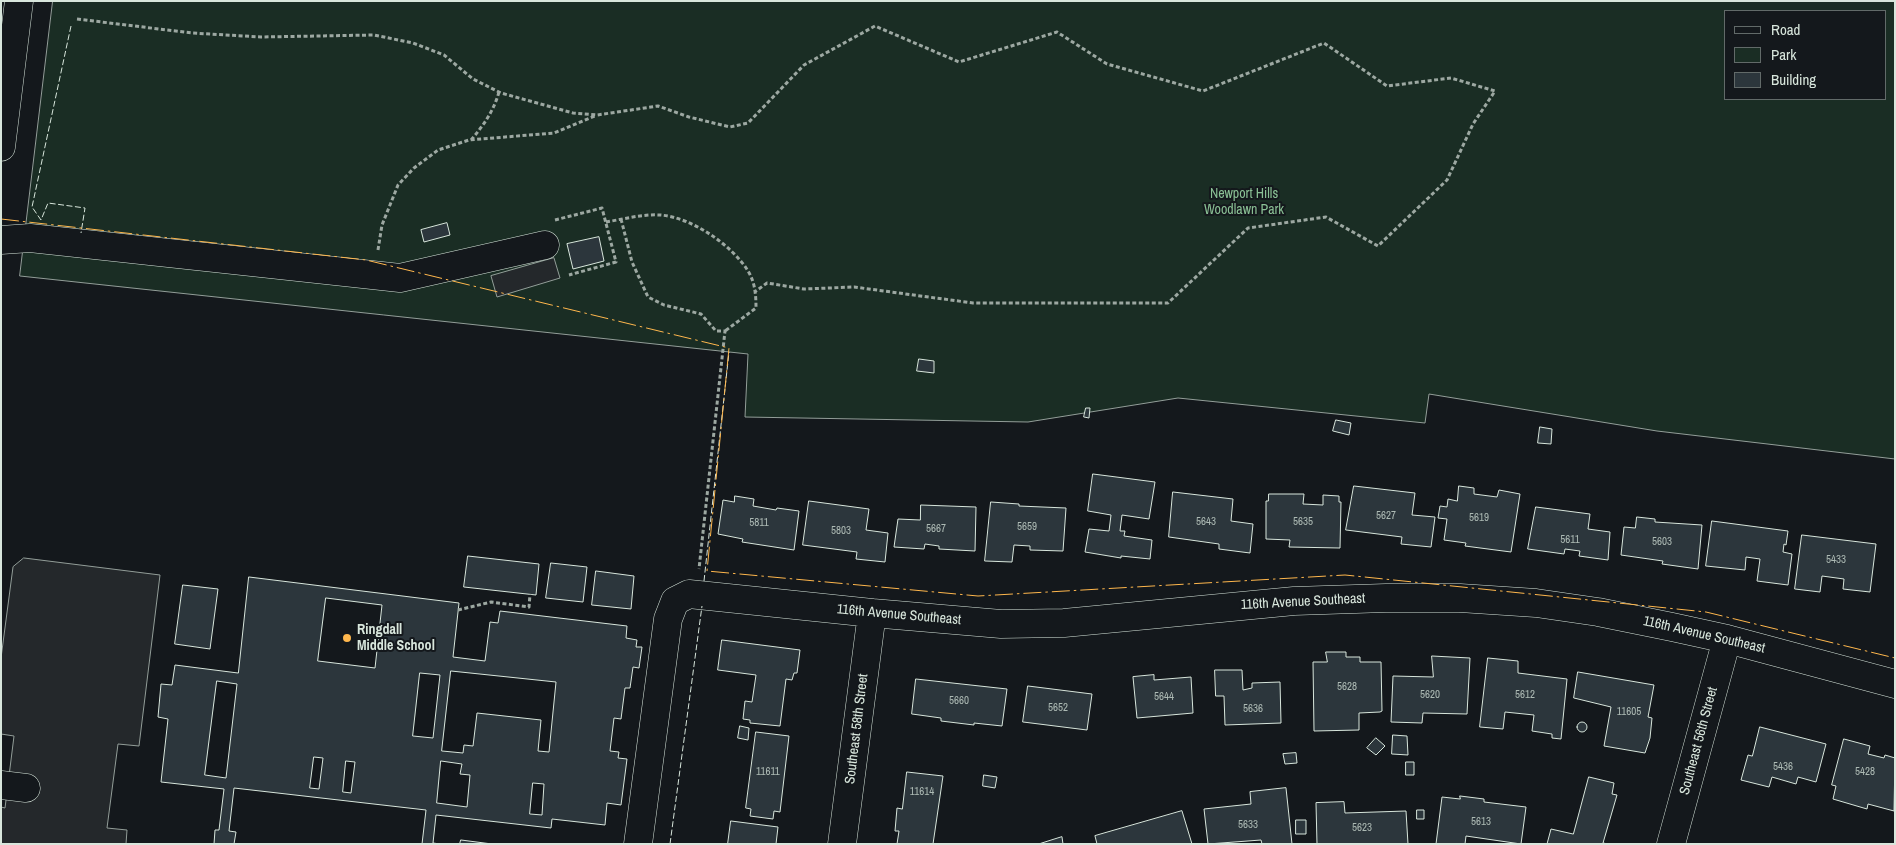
<!DOCTYPE html>
<style>
body{margin:0}
#map{position:relative;width:1896px;height:845px;overflow:hidden;background:#14181c;font-family:"Archivo Narrow",sans-serif}
canvas{display:block}
.frame{position:absolute;inset:0;border:2px solid #d8e6dc;pointer-events:none}
.legend{position:absolute;left:1724px;top:10px;width:162px;height:90px;box-sizing:border-box;background:#14181c;border:1px solid #626a69;margin:0;padding:6px 9px;list-style:none;font-size:15px;color:#d8e6dc}
.legend li{display:flex;align-items:center;gap:10px;height:25px}
.legend b{width:25px;border:1px solid #626a69}
</style>
<div id="map">
<canvas width="1896" height="845"></canvas>
<div class="frame"></div>
<ul class="legend">
<li><b style="height:6px;background:#14181c"></b>Road</li>
<li><b style="height:14px;background:#1a2d24"></b>Park</li>
<li><b style="height:14px;background:#2c363c"></b>Building</li>
</ul>
</div>
<script>
const ctx = document.querySelector('canvas').getContext('2d');
ctx.lineJoin = 'round';
function fill(path, color) {
  ctx.fillStyle = color;
  ctx.fill(path, 'evenodd');
}
function stroke(path, color, width, dash) {
  ctx.strokeStyle = color;
  ctx.lineWidth = width;
  ctx.lineCap = dash ? 'butt' : 'round';
  ctx.setLineDash(dash || []);
  ctx.stroke(path);
}
function write(font, color, halo, rows, align = 'center') {
  ctx.font = font + ' "Archivo Narrow",sans-serif';
  ctx.lineWidth = 4;
  ctx.setLineDash([]);
  ctx.textBaseline = 'middle';
  ctx.strokeStyle = halo;
  ctx.fillStyle = color;
  for (const [text, x, y, turn = 0] of rows) {
    ctx.save();
    ctx.translate(x, y);
    ctx.rotate((+turn || 0) * Math.PI / 180);
    ctx.textAlign = isNaN(turn) ? turn : align;
    if (halo) ctx.strokeText(text, 0, 0);
    ctx.fillText(text, 0, 0);
    ctx.restore();
  }
}
const green = new Path2D(`
 M 53,1 L 1895,1 L 1895,459 L 1657,431 L 1429,394 L 1425,423 L 1178,398 L 1028,422 L 745,417 L 748,354 L 20,276 ZM 1725,11 L 1885,11 L 1885,99 L 1725,99 Z`);
fill(green, '#1a2d24');
stroke(green, '#939e99', 1);
const parking = new Path2D(`
 M 554,258 L 560,278 L 497,297 L 491,276 Z
 M 24,558 L 160,575 L 139,746 L 118,744 L 107,828 L 127,830 L 126,844 L 1,844 L 1,807 L 5,808 L 14,736 L 1,734 L 1,658 L 13,567 Z`);
fill(parking, '#24282b');
stroke(parking, '#939e99', 1);
const building = new Path2D(`
 M 447,223 L 450,235 L 424,242 L 421,230 Z
 M 599,237 L 604,261 L 573,269 L 567,244 Z
 M 919,359 L 934,361 L 934,373 L 917,371 Z
 M 1086,408 L 1090,408 L 1089,418 L 1084,417 Z
 M 1336,420 L 1351,423 L 1349,435 L 1333,431 Z
 M 1540,427 L 1552,429 L 1551,444 L 1538,443 Z
 M 1093,474 L 1155,482 L 1149,519 L 1122,515 L 1120,531 L 1125,531 L 1124,536 L 1152,540 L 1150,559 L 1121,556 L 1121,558 L 1085,552 L 1089,529 L 1109,531 L 1111,515 L 1088,511 Z
 M 1354,486 L 1415,493 L 1412,515 L 1435,517 L 1431,547 L 1401,544 L 1402,537 L 1346,530 Z
 M 1459,486 L 1474,488 L 1474,494 L 1497,497 L 1499,490 L 1520,494 L 1511,552 L 1465,546 L 1466,543 L 1444,540 L 1447,519 L 1438,518 L 1440,506 L 1447,507 L 1448,499 L 1457,501 Z
 M 1173,492 L 1233,499 L 1231,521 L 1253,524 L 1250,553 L 1219,549 L 1219,544 L 1169,537 Z
 M 1269,494 L 1304,494 L 1303,504 L 1323,505 L 1323,495 L 1339,496 L 1339,502 L 1341,502 L 1340,548 L 1289,547 L 1290,540 L 1266,539 L 1266,501 L 1268,501 Z
 M 735,496 L 754,499 L 753,506 L 776,510 L 777,508 L 799,511 L 794,550 L 742,542 L 743,539 L 718,534 L 723,500 L 734,502 Z
 M 809,501 L 869,509 L 866,530 L 888,533 L 885,562 L 856,559 L 857,552 L 803,545 Z
 M 991,502 L 1019,504 L 1019,506 L 1066,508 L 1063,551 L 1030,550 L 1030,546 L 1014,545 L 1012,562 L 985,561 Z
 M 921,505 L 976,507 L 975,551 L 939,549 L 939,546 L 925,544 L 924,549 L 894,547 L 898,519 L 920,520 Z
 M 1536,507 L 1590,514 L 1588,529 L 1610,532 L 1608,560 L 1579,556 L 1580,551 L 1565,549 L 1564,554 L 1528,549 Z
 M 1637,517 L 1655,519 L 1655,522 L 1702,525 L 1698,569 L 1662,564 L 1663,561 L 1621,555 L 1624,527 L 1635,528 Z
 M 1712,521 L 1788,531 L 1786,545 L 1784,544 L 1783,552 L 1792,554 L 1788,585 L 1757,581 L 1760,559 L 1746,557 L 1745,570 L 1706,566 Z
 M 1802,535 L 1876,544 L 1870,592 L 1843,589 L 1844,579 L 1822,576 L 1820,592 L 1795,589 Z
 M 468,556 L 539,564 L 536,595 L 464,587 Z
 M 551,563 L 587,567 L 583,602 L 546,598 Z
 M 596,571 L 634,576 L 631,609 L 592,605 Z
 M 249,577 L 459,603 L 453,657 L 485,661 L 490,622 L 498,623 L 500,611 L 627,626 L 626,638 L 637,640 L 636,647 L 642,647 L 639,668 L 633,667 L 630,688 L 625,688 L 621,719 L 614,718 L 610,751 L 619,752 L 618,758 L 627,759 L 621,805 L 607,803 L 605,825 L 552,819 L 551,828 L 436,815 L 433,843 L 440,844 L 422,844 L 426,810 L 234,788 L 229,831 L 236,832 L 234,844 L 214,844 L 215,830 L 219,830 L 224,789 L 161,782 L 168,719 L 158,717 L 161,684 L 172,685 L 175,665 L 238,673 ZM 326,598 L 382,605 L 375,668 L 318,661 ZM 451,671 L 556,682 L 549,752 L 538,751 L 541,720 L 477,713 L 473,746 L 464,745 L 463,753 L 442,751 ZM 420,673 L 440,675 L 433,738 L 413,736 ZM 217,681 L 237,684 L 226,778 L 205,775 ZM 314,757 L 323,758 L 319,789 L 310,788 ZM 346,761 L 355,762 L 351,793 L 343,792 ZM 441,761 L 462,764 L 460,774 L 470,775 L 467,807 L 437,803 ZM 533,783 L 544,784 L 542,815 L 530,814 Z
 M 183,585 L 218,589 L 210,649 L 175,644 Z
 M 722,640 L 800,650 L 797,673 L 794,673 L 792,680 L 786,679 L 780,726 L 750,723 L 750,720 L 743,719 L 745,701 L 752,702 L 756,675 L 718,670 Z
 M 1326,652 L 1346,652 L 1346,657 L 1360,657 L 1360,662 L 1381,662 L 1382,711 L 1380,712 L 1359,713 L 1359,730 L 1314,731 L 1313,662 L 1327,662 Z
 M 1432,656 L 1470,658 L 1467,714 L 1423,713 L 1422,723 L 1391,722 L 1393,676 L 1433,677 Z
 M 1488,658 L 1518,661 L 1518,673 L 1567,679 L 1561,739 L 1552,738 L 1552,734 L 1532,731 L 1534,715 L 1505,712 L 1503,729 L 1480,727 Z
 M 1215,670 L 1242,670 L 1243,690 L 1252,688 L 1252,683 L 1280,682 L 1281,723 L 1225,725 L 1224,696 L 1216,696 Z
 M 1578,672 L 1654,685 L 1648,717 L 1652,718 L 1650,738 L 1645,753 L 1604,746 L 1611,707 L 1574,698 Z
 M 1154,675 L 1154,680 L 1191,677 L 1193,713 L 1137,718 L 1133,677 Z
 M 916,679 L 1007,689 L 1002,726 L 974,723 L 974,725 L 941,721 L 941,718 L 912,714 Z
 M 1028,686 L 1092,694 L 1087,730 L 1023,722 Z
 M1577 727a5 5 0 1 1 10 0a5 5 0 1 1-10 0Z
 M 740,726 L 749,728 L 748,740 L 738,738 Z
 M 1760,727 L 1826,744 L 1816,782 L 1798,777 L 1796,784 L 1772,777 L 1769,787 L 1741,780 L 1748,755 L 1752,756 Z
 M 756,732 L 789,736 L 780,812 L 774,811 L 773,819 L 750,816 L 751,809 L 746,808 Z
 M 1393,735 L 1407,736 L 1408,755 L 1392,754 Z
 M 1376,738 L 1385,746 L 1376,755 L 1367,748 Z
 M 1844,739 L 1870,746 L 1868,754 L 1884,758 L 1885,755 L 1895,758 L 1894,811 L 1868,804 L 1867,809 L 1833,799 L 1836,786 L 1832,785 Z
 M 1296,753 L 1297,763 L 1285,764 L 1283,754 Z
 M 1406,762 L 1414,762 L 1414,775 L 1406,775 Z
 M 907,772 L 943,776 L 933,844 L 897,844 L 899,831 L 895,831 L 897,808 L 902,809 Z
 M 984,775 L 997,777 L 995,788 L 983,786 Z
 M 1589,777 L 1614,783 L 1612,794 L 1617,795 L 1603,843 L 1608,844 L 1547,844 L 1551,829 L 1573,834 Z
 M 1286,788 L 1292,844 L 1262,844 L 1261,840 L 1208,844 L 1204,809 L 1251,804 L 1250,792 Z
 M 1460,796 L 1484,799 L 1484,802 L 1526,807 L 1521,844 L 1466,836 L 1465,844 L 1436,844 L 1442,797 L 1460,799 Z
 M 1344,802 L 1345,813 L 1406,811 L 1408,844 L 1317,844 L 1316,803 Z
 M 1417,810 L 1424,810 L 1424,819 L 1417,819 Z
 M 1182,811 L 1192,844 L 1097,844 L 1095,836 Z
 M 1296,820 L 1306,820 L 1306,834 L 1296,834 Z
 M 731,821 L 778,827 L 776,844 L 728,844 Z
 M 1062,837 L 1063,844 L 1039,844 Z
 M 461,840 L 492,844 L 460,844 Z`);
fill(building, '#2c363c');
stroke(building, '#d8e6dc', 1);
const minor = new Path2D(`
 M 1,147 L 19,1
 M 1,240 L 30,238 L 400,278 L 545,245
 M 1,785 L 26,788
 M 638,844 L 668,619 L 675,601 L 689,594 L 872,613 L 1001,624 L 1064,623 L 1294,601 L 1386,598 L 1460,598 L 1536,603 L 1598,612 L 1672,627 L 1727,639 L 1895,684
 M 842,844 L 872,613
 M 1671,844 L 1727,639`);
stroke(minor, '#d8e6dc', 29);
stroke(new Path2D(`
 M 77,19 L 192,33 L 261,37 L 374,35 L 413,43 L 444,55 L 473,79 L 501,93 L 573,113 L 597,115 L 658,106 L 689,117 L 730,127 L 748,123 L 804,65 L 875,26 L 959,62 L 1057,32 L 1107,64 L 1203,91 L 1324,43 L 1387,86 L 1451,78 L 1495,91 L 1473,124 L 1447,180 L 1378,246 L 1326,217 L 1248,228 L 1168,303 L 973,303 L 854,287 L 804,289 L 767,283 L 756,291
 M 471,140 C 484,125 494,110 499,92
 M 621,219 L 632,262 L 648,297 L 664,305 L 701,314 L 716,331 L 725,331 L 699,569
 M 555,220 L 602,208 L 616,262 L 569,275
 M 606,222 C 624,219 642,214 660,215 C 691,217 732,245 748,271 C 755,282 756,295 756,308 L 725,331
 M 378,250 L 382,225 L 398,185 L 414,168 L 438,150 L 469,140 L 554,133 L 595,116
 M 458,610 L 491,602 L 529,607 L 530,594`), '#9da8a2', 3, [4, 2.5]);
stroke(minor, '#14181c', 28);
stroke(new Path2D(`
 M 71,26 L 32,207 L 41,220 L 48,203 L 85,208 L 81,233
 M 704,581 L 729,352
 M 670,844 L 702,606`), '#d8e6dc', 1, [6, 2.5]);
stroke(new Path2D(`
 M 1,219 L 366,260 L 729,348 L 707,571 L 978,596 L 1345,575 L 1706,612 L 1895,658`), '#ffb74d', 1, [18, 4, 2.5, 4]);
for (const [x, y, r, color] of [
 [347,638,5,"#ffb74d"]
]) {
  const dot = new Path2D();
  dot.arc(x, y, r, 0, 2 * Math.PI);
  ctx.fillStyle = color;
  ctx.fill(dot);
  stroke(dot, '#14181c', 2);
}
write('11px', '#adbab4', null, [
 ["5627",1386,516],
 ["5619",1479,518],
 ["5643",1206,522],
 ["5635",1303,522],
 ["5811",759,523],
 ["5659",1027,527],
 ["5667",936,529],
 ["5803",841,531],
 ["5611",1570,540],
 ["5603",1662,542],
 ["5433",1836,560],
 ["5628",1347,687],
 ["5620",1430,695],
 ["5612",1525,695],
 ["5644",1164,697],
 ["5660",959,701],
 ["5652",1058,708],
 ["5636",1253,709],
 ["11605",1629,712],
 ["5436",1783,767],
 ["11611",768,772],
 ["5428",1865,772],
 ["11614",922,792],
 ["5613",1481,822],
 ["5633",1248,825],
 ["5623",1362,828]
]);
write('14px', '#8ac095', '#14181c', [
 ["Newport Hills",1244,194],
 ["Woodlawn Park",1244,210]
]);
write('14px', '#d8e6dc', '#14181c', [
 ["116th Avenue Southeast",1303,602,-3],
 ["116th Avenue Southeast",899,615,5],
 ["116th Avenue Southeast",1704,635,13],
 ["Southeast 58th Street",857,729,-83],
 ["Southeast 56th Street",1699,741,-75]
]);
write('bold 14px', '#d8e6dc', '#14181c', [
 ["Ringdall",357,630],
 ["Middle School",357,646]
], 'left');
</script>
